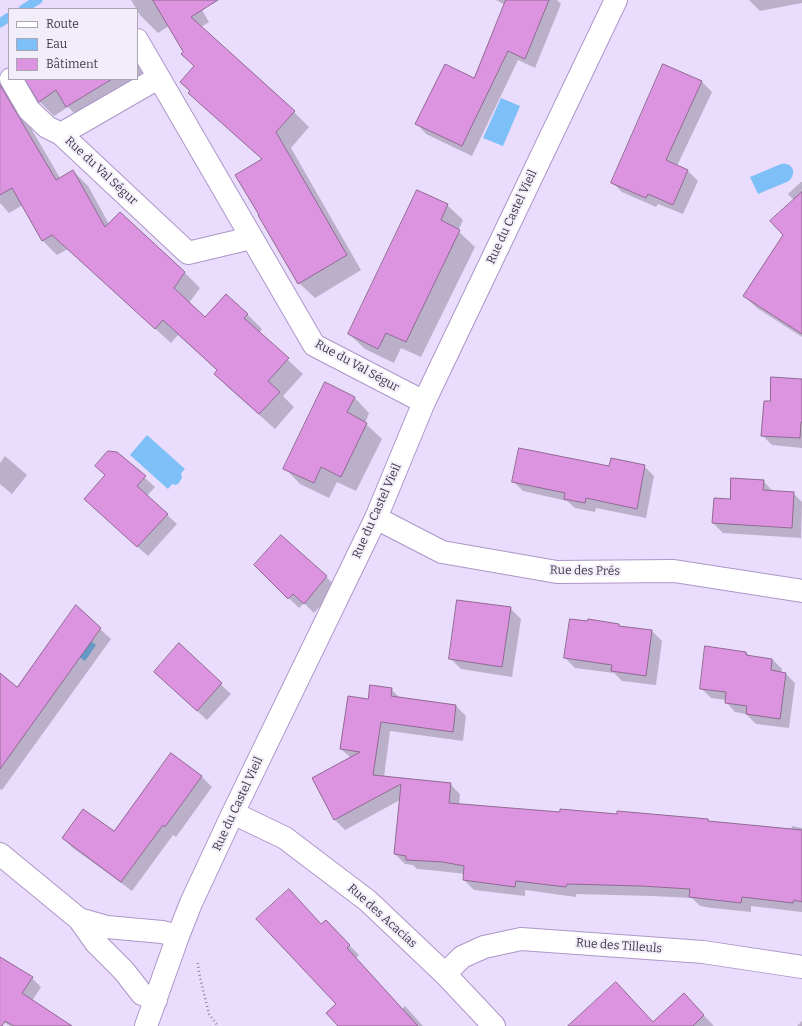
<!DOCTYPE html>
<meta charset="utf-8">
<style>
body{margin:0}
#map{position:relative;width:802px;height:1026px;overflow:hidden;background:#eadcfc;font-family:Bitter,serif}
canvas{display:block}
.legend{position:absolute;left:8px;top:8px;width:130px;height:72px;box-sizing:border-box;background:#f2eef9;border:1px solid #aba4b3;margin:0;padding:5px 7px;list-style:none;font-size:12px;color:#40364b}
.legend li{display:flex;align-items:center;gap:8px;height:20px}
.legend b{width:20px;border:1px solid #aba4b3}
</style>
<div id="map">
<canvas width="802" height="1026"></canvas>
<ul class="legend">
<li><b style="height:5px;background:#fff"></b>Route</li>
<li><b style="height:11px;background:#7dbff7"></b>Eau</li>
<li><b style="height:11px;background:#dc94e0"></b>Bâtiment</li>
</ul>
</div>
<script>
const ctx = document.querySelector('canvas').getContext('2d');
ctx.lineJoin = 'round';
function fill(path, color) {
  ctx.fillStyle = color;
  ctx.fill(path, 'evenodd');
}
function stroke(path, color, width, dash) {
  ctx.strokeStyle = color;
  ctx.lineWidth = width;
  ctx.lineCap = dash ? 'butt' : 'round';
  ctx.setLineDash(dash || []);
  ctx.stroke(path);
}
function write(font, color, halo, rows, align = 'center') {
  ctx.font = font + ' Bitter,serif';
  ctx.lineWidth = 4;
  ctx.setLineDash([]);
  ctx.textBaseline = 'middle';
  ctx.strokeStyle = halo;
  ctx.fillStyle = color;
  for (const [text, x, y, turn = 0] of rows) {
    ctx.save();
    ctx.translate(x, y);
    ctx.rotate((+turn || 0) * Math.PI / 180);
    ctx.textAlign = isNaN(turn) ? turn : align;
    if (halo) ctx.strokeText(text, 0, 0);
    ctx.fillText(text, 0, 0);
    ctx.restore();
  }
}
fill(new Path2D(`
 M 501,98 L 520,106 L 503,146 L 483,138 Z
 M 781,164 C 793,162 797,173 789,181 L 758,194 L 750,177 Z
 M 147,435 L 185,469 L 181,473 L 182,478 L 178,484 L 175,485 L 172,484 L 168,489 L 130,455 Z
 M 70,626 L 96,645 L 85,661 L 59,642 Z`), '#7dbff7');
fill(new Path2D(`
 M 131,0 L 196,0 L 209,22 L 201,27 L 169,26 L 158,33 L 140,15 Z
 M 496,0 L 557,0 L 561,4 L 535,68 L 518,60 L 472,156 L 426,134 L 417,124 L 474,80 L 505,5 Z
 M 749,0 L 802,0 L 802,3 L 760,11 Z
 M 137,63 L 149,82 L 82,121 L 68,107 L 54,116 L 39,101 L 26,79 L 137,79 Z
 M 663,66 L 702,82 L 712,92 L 677,166 L 688,171 L 698,181 L 683,214 L 658,204 L 656,207 L 622,192 L 612,182 Z
 M 0,84 L 14,99 L 60,178 L 73,171 L 88,186 L 109,224 L 184,272 L 200,288 L 189,303 L 205,319 L 247,314 L 262,329 L 259,333 L 303,374 L 283,396 L 294,407 L 275,429 L 230,389 L 215,374 L 218,371 L 178,335 L 171,343 L 68,249 L 57,255 L 42,240 L 23,205 L 9,213 L 0,203 Z
 M 190,93 L 294,112 L 309,127 L 291,148 L 361,270 L 315,298 L 299,283 L 263,160 Z
 M 801,182 L 802,182 L 802,337 L 757,308 L 744,296 L 784,235 L 794,200 L 788,194 Z
 M 447,205 L 463,220 L 458,231 L 475,247 L 421,357 L 401,348 L 394,363 L 365,349 L 349,334 Z
 M 802,380 L 802,448 L 772,445 L 762,435 L 771,402 Z
 M 354,397 L 369,413 L 365,423 L 382,439 L 356,491 L 337,482 L 329,498 L 300,484 L 285,468 Z
 M 117,453 L 155,487 L 147,496 L 177,524 L 148,556 L 95,509 L 106,475 Z
 M 5,456 L 27,475 L 12,494 L 0,484 L 0,463 Z
 M 644,466 L 654,476 L 646,518 L 596,508 L 595,512 L 575,508 L 567,501 L 523,491 L 513,481 L 610,467 Z
 M 763,481 L 773,491 L 793,493 L 802,502 L 801,538 L 723,533 L 713,523 L 731,500 Z
 M 281,536 L 337,587 L 314,613 L 304,603 L 299,608 L 255,565 Z
 M 76,607 L 111,639 L 2,790 L 0,789 L 0,675 L 17,689 Z
 M 510,608 L 521,619 L 512,677 L 461,669 L 451,659 Z
 M 619,625 L 621,627 L 652,631 L 662,641 L 656,685 L 622,681 L 614,673 L 575,668 L 565,658 Z
 M 179,645 L 231,694 L 207,720 L 165,682 Z
 M 746,652 L 750,657 L 772,659 L 782,669 L 781,673 L 786,674 L 795,683 L 789,728 L 756,724 L 746,714 L 735,712 L 726,702 L 726,700 L 711,698 L 701,688 Z
 M 391,689 L 401,699 L 456,706 L 466,716 L 463,741 L 390,731 L 384,777 L 450,784 L 460,794 L 459,805 L 561,813 L 618,816 L 618,812 L 708,820 L 711,822 L 791,830 L 792,826 L 802,828 L 802,912 L 751,906 L 751,912 L 712,908 L 700,906 L 692,898 L 652,896 L 576,894 L 576,897 L 525,890 L 525,896 L 474,890 L 464,880 L 465,874 L 430,870 L 417,869 L 413,865 L 405,864 L 395,854 L 400,800 L 345,830 L 335,820 L 313,779 L 351,758 L 341,749 L 369,700 Z
 M 171,755 L 202,777 L 212,787 L 176,837 L 173,835 L 132,891 L 73,848 L 63,838 L 114,833 Z
 M 321,925 L 335,931 L 359,955 L 356,958 L 402,1009 L 405,1006 L 423,1026 L 339,1026 L 338,1004 Z
 M 0,958 L 32,978 L 41,987 L 32,1001 L 70,1026 L 10,1026 L 0,1020 Z
 M 694,1005 L 714,1026 L 570,1026 L 653,1023 Z
 M 802,1021 L 802,1026 L 797,1026 Z`), '#0003');
stroke(new Path2D(`
 M 23,9 L 38,0
 M 0,23 L 9,17`), '#7dbff7', 9);
const building = new Path2D(`
 M 153,0 L 218,0 L 191,17 L 295,111 L 276,132 L 347,255 L 298,284 L 258,215 L 259,215 L 235,175 L 262,159 L 188,93 L 190,91 L 180,82 L 194,66 L 181,54 L 183,52 Z
 M 506,0 L 549,0 L 525,59 L 508,51 L 462,146 L 415,124 L 445,64 L 474,78 Z
 M 663,64 L 702,81 L 666,160 L 688,170 L 673,205 L 648,194 L 646,198 L 611,183 Z
 M 25,79 L 112,79 L 66,107 L 56,90 L 39,102 Z
 M 0,85 L 56,180 L 73,170 L 105,227 L 120,212 L 185,272 L 174,288 L 205,317 L 226,294 L 248,314 L 244,318 L 289,358 L 268,381 L 280,392 L 259,414 L 214,374 L 217,370 L 163,320 L 155,329 L 52,235 L 42,241 L 12,188 L 0,195 Z
 M 417,190 L 448,204 L 441,220 L 460,230 L 406,342 L 386,333 L 378,349 L 348,334 Z
 M 802,192 L 802,334 L 743,296 L 783,235 L 770,221 Z
 M 771,377 L 802,379 L 802,422 L 801,422 L 800,438 L 761,436 L 764,401 L 770,401 Z
 M 325,382 L 355,397 L 347,412 L 367,423 L 341,477 L 321,467 L 314,483 L 283,469 Z
 M 519,448 L 609,466 L 611,458 L 645,465 L 637,509 L 586,498 L 585,503 L 564,499 L 565,493 L 512,482 Z
 M 108,451 L 117,452 L 146,476 L 137,486 L 168,514 L 137,547 L 84,499 L 105,475 L 95,466 Z
 M 731,478 L 764,480 L 763,490 L 794,492 L 792,528 L 712,523 L 714,498 L 730,499 Z
 M 281,535 L 327,576 L 304,604 L 293,594 L 288,599 L 254,565 Z
 M 457,600 L 511,607 L 502,667 L 449,659 Z
 M 76,605 L 101,628 L 0,769 L 0,673 L 17,687 Z
 M 570,619 L 587,621 L 588,619 L 619,624 L 619,626 L 652,630 L 646,676 L 611,671 L 612,665 L 564,658 Z
 M 179,643 L 222,683 L 197,711 L 154,672 Z
 M 705,646 L 746,652 L 746,655 L 772,659 L 771,670 L 786,673 L 780,719 L 746,714 L 747,706 L 725,703 L 726,692 L 700,689 Z
 M 370,685 L 392,688 L 391,696 L 456,705 L 453,732 L 381,722 L 373,775 L 451,783 L 449,803 L 560,812 L 560,809 L 617,814 L 617,811 L 708,819 L 708,821 L 802,830 L 802,902 L 794,900 L 793,903 L 742,897 L 741,903 L 689,897 L 690,889 L 641,886 L 567,884 L 566,887 L 516,881 L 515,887 L 463,880 L 464,866 L 443,862 L 406,860 L 406,856 L 394,854 L 401,784 L 334,820 L 312,778 L 360,752 L 340,749 L 348,696 L 368,699 Z
 M 171,753 L 202,776 L 165,827 L 163,825 L 121,882 L 62,838 L 83,809 L 114,831 Z
 M 289,889 L 321,924 L 326,920 L 350,945 L 347,948 L 418,1026 L 338,1026 L 326,1013 L 336,1004 L 256,919 Z
 M 0,957 L 33,977 L 22,993 L 72,1026 L 14,1026 L 5,1021 L 2,1026 L 0,1026 Z
 M 616,982 L 653,1022 L 684,993 L 704,1015 L 693,1026 L 568,1026 Z`);
fill(building, '#dc94e0');
stroke(building, '#906992', 1);
const minor = new Path2D(`
 M 137,40 L 314,345 L 424,402
 M 158,78 L 61,134 L 188,253 L 251,238
 M 11,79 L 29,110 L 47,127 L 61,134
 M 376,518 L 442,552 L 557,572 L 674,571 L 802,591
 M 233,813 L 285,838 L 368,901 L 445,974 L 494,1026
 M 0,854 L 79,919 L 96,943 L 124,971 L 142,994 L 156,1000
 M 79,919 L 107,927 L 162,932 L 178,936
 M 445,974 L 462,957 L 484,947 L 521,939 L 703,952 L 802,967
 M 146,1026 L 178,936 L 191,903 L 233,813 L 376,518 L 424,402 L 616,0`);
stroke(minor, '#ad96c9', 24);
stroke(new Path2D(`
 M 198,963 L 199,973 L 209,1014 L 218,1026`), '#8e839d', 2.5, [1, 3]);
stroke(minor, '#fff', 22);
write('12px', '#40364b', '#f2eef9', [
 ["Rue du Val Ségur",101,171,43],
 ["Rue du Castel Vieil",512,217,-65],
 ["Rue du Val Ségur",357,366,29],
 ["Rue du Castel Vieil",377,511,-66],
 ["Rue des Prés",585,571,1],
 ["Rue du Castel Vieil",238,804,-65],
 ["Rue des Acacias",382,916,42],
 ["Rue des Tilleuls",619,946,4]
]);
</script>
